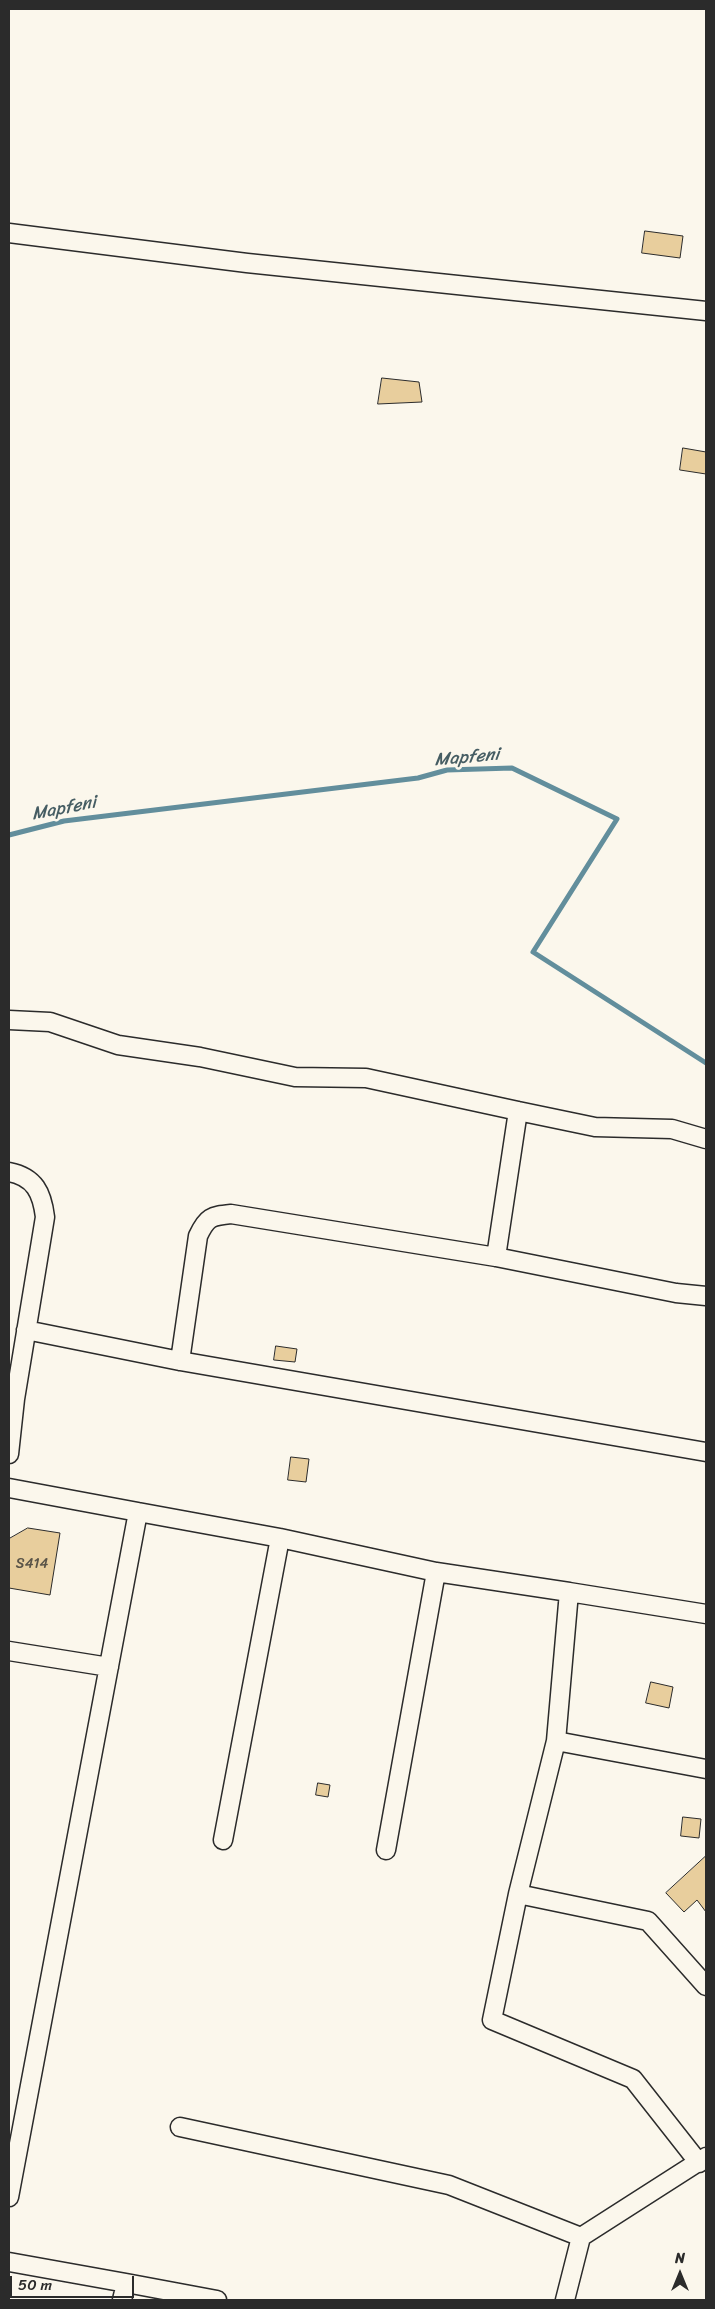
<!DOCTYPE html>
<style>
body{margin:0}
#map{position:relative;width:715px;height:2309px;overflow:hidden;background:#fbf7ec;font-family:Sriracha,sans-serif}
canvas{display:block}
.frame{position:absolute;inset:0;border:10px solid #2b2b2b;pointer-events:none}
.north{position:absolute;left:655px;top:2249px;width:50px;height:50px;-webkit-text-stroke:4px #fbf7ec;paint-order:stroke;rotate:0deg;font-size:14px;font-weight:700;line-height:20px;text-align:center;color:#2b2b2b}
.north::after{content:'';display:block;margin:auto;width:18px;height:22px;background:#2b2b2b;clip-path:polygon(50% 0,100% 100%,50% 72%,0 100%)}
.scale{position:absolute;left:10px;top:2276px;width:124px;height:22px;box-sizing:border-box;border:2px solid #2b2b2b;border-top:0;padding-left:6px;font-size:15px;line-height:18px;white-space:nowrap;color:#2b2b2b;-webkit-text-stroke:4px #fbf7ec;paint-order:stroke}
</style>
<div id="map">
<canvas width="715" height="2309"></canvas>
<div class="frame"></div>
<div class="north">N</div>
<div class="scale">50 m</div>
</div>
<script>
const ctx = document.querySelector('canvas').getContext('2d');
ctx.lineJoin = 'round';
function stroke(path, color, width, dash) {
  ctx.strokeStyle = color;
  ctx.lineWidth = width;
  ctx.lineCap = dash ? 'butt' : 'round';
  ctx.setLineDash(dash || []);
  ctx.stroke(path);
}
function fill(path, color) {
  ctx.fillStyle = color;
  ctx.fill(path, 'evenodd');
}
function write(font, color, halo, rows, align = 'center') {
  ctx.font = font + ' Sriracha,sans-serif';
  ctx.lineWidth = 5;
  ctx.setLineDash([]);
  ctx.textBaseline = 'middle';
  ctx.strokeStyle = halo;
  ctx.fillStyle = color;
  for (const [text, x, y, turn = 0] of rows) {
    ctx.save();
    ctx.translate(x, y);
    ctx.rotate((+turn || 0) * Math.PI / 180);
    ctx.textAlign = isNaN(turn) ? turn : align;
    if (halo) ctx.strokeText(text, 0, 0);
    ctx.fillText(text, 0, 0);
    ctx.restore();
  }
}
stroke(new Path2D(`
 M 9,835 L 64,821 L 418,778 L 447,770 L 512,768 L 617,819 L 533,952 L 706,1063`), '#628e9c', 5);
const building = new Path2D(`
 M 645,231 L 683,236 L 680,258 L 642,253 Z
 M 382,378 L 419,382 L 422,402 L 378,404 Z
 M 683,448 L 706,452 L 706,474 L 680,470 Z
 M 276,1346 L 297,1349 L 295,1362 L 274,1360 Z
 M 291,1457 L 309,1459 L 306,1482 L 288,1480 Z
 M 28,1528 L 60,1533 L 50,1595 L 9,1588 L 9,1539 Z
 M 651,1682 L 673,1687 L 669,1708 L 646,1703 Z
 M 318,1783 L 330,1785 L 328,1797 L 316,1795 Z
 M 683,1817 L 701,1819 L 699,1838 L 681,1836 Z
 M 706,1856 L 706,1912 L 697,1900 L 684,1912 L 666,1893 Z`);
fill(building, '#e8ce9d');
stroke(building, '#2b2b2b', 1);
const minor = new Path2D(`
 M 9,233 L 247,263 L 706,311
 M 9,1020 L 50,1022 L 118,1045 L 200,1057 L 295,1077 L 366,1078 L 518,1111
 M 9,1172 C 35,1177 42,1193 45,1217 L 15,1399 L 9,1454
 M 496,1257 L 518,1111 L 595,1127 L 672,1129 L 706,1139
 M 26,1330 L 180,1361 L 706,1452
 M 180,1361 L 198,1236 C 207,1217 211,1216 231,1214 L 496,1257 L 676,1293 L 706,1296
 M 9,1488 L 138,1512 L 9,2197
 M 138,1512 L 280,1538 L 436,1572 L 569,1592 L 556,1741 L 518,1894 L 492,2020 L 633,2079 L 699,2163
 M 569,1592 L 706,1614
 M 9,1651 L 109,1667
 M 556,1741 L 706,1769
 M 223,1840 L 280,1538
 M 386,1850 L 436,1572
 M 518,1894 L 648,1921 L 706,1986
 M 180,2127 L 449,2185 L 581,2237
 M 9,2262 L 126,2283 L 122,2300
 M 126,2283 L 217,2300
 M 565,2300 L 581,2237 L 706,2157`);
stroke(minor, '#2b2b2b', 21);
stroke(minor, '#fbf7ec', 18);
write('14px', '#5a5448', null, [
 ["S414",32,1564]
]);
write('italic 18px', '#465d63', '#fbf7ec', [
 ["Mapfeni",467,758,-5],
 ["Mapfeni",64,809,-11]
]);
</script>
